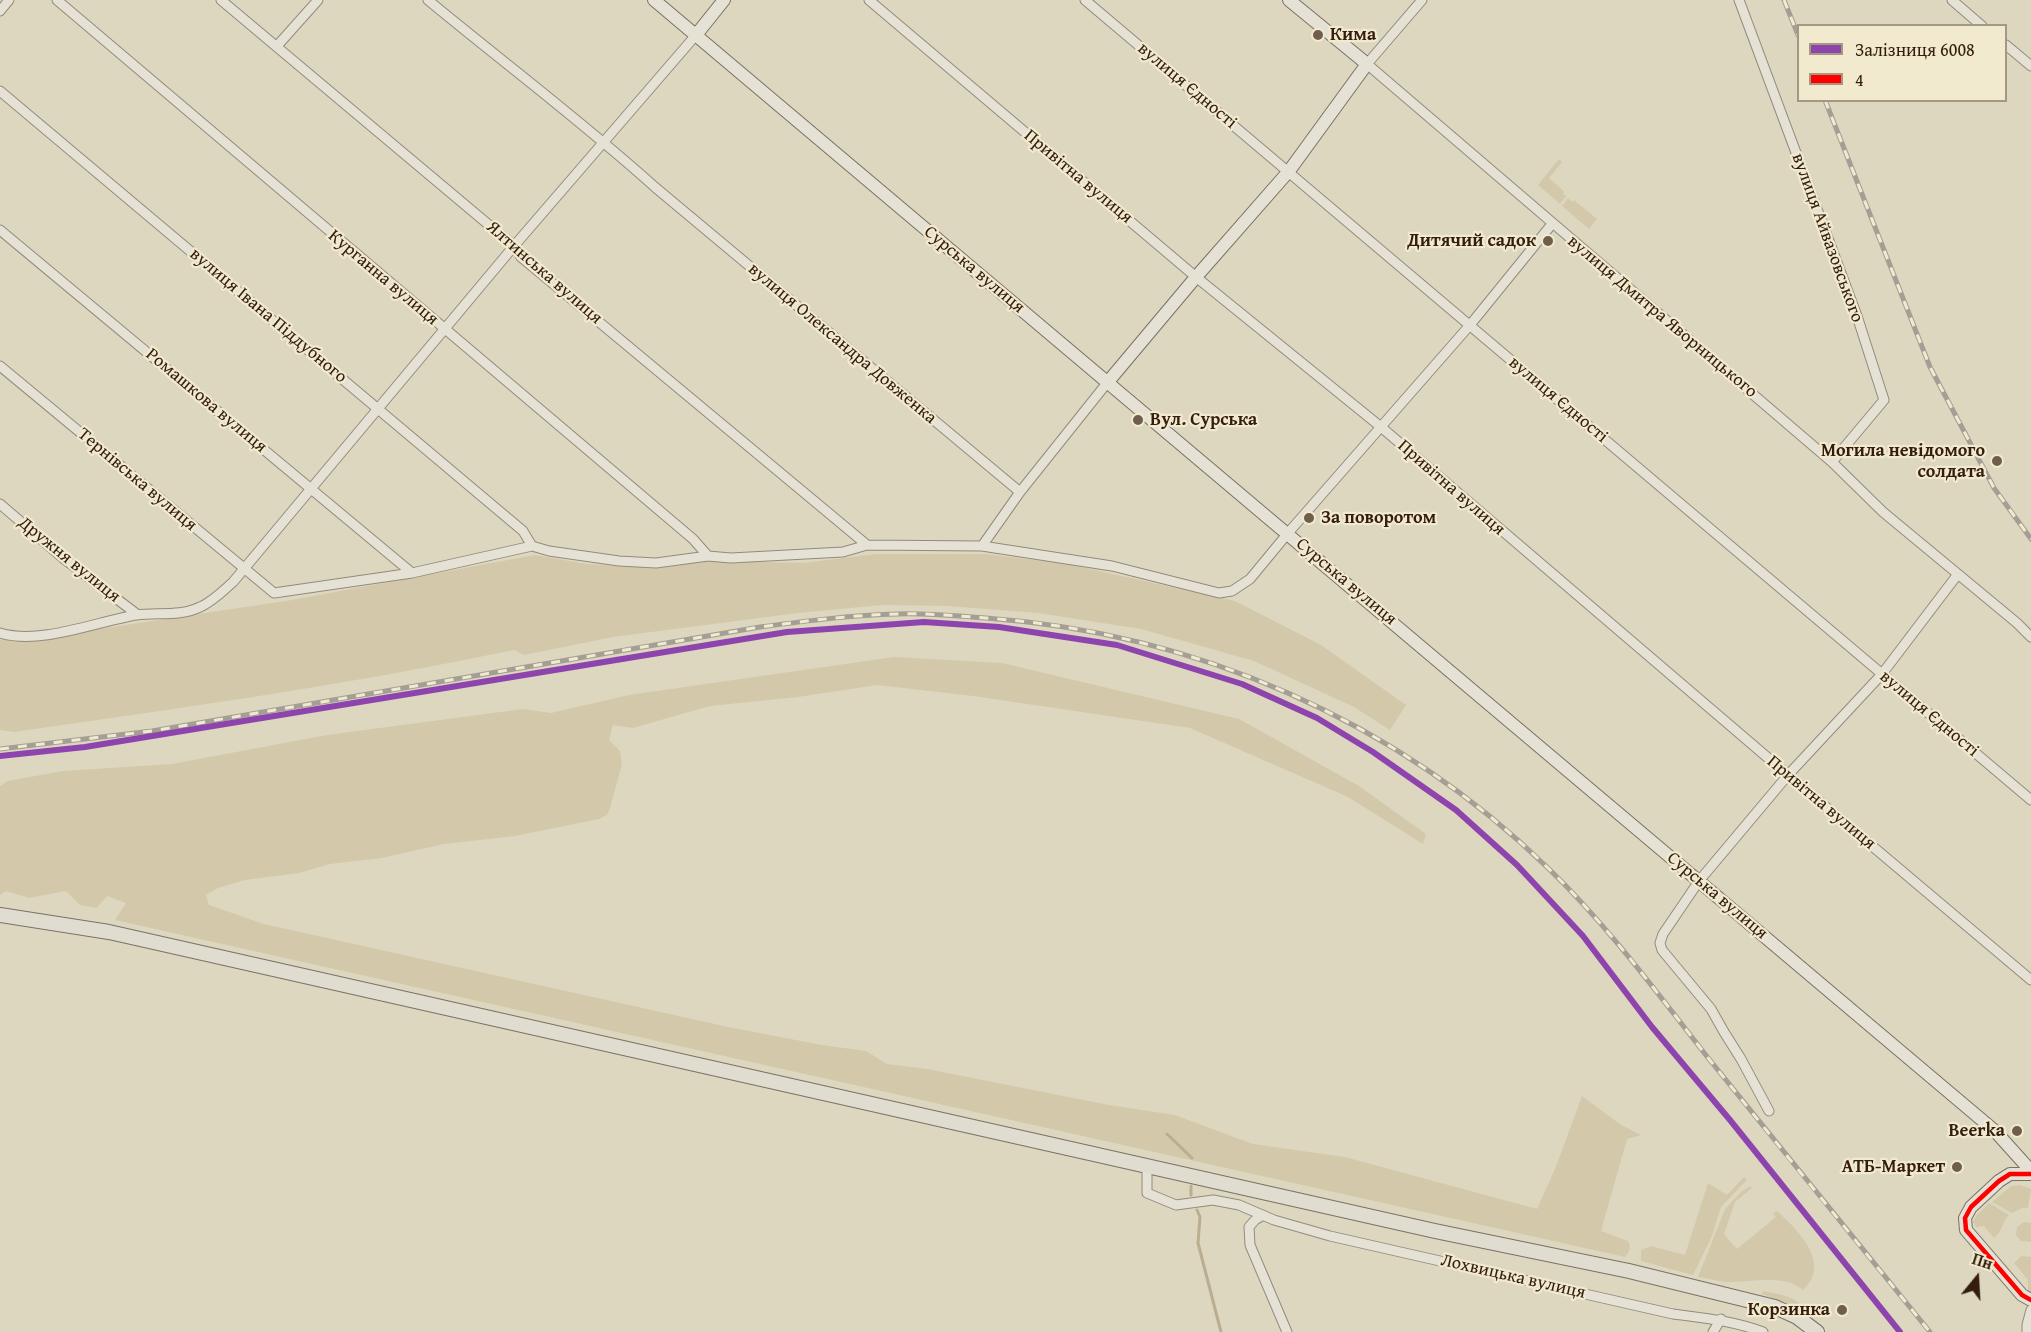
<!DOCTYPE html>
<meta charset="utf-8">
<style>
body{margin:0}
#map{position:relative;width:2031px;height:1332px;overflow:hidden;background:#ddd7c0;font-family:"Gentium Book Plus",serif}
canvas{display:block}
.legend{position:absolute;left:1797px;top:24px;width:210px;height:78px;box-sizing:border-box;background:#f1eace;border:2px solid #a59881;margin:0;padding:8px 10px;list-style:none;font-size:18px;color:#341d0e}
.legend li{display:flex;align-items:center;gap:12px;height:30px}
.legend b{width:30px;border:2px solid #a59881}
.north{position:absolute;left:1947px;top:1248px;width:60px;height:60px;-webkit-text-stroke:4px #f1eace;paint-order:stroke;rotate:18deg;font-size:16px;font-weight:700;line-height:24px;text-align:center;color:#341d0e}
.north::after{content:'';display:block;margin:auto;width:21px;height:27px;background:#341d0e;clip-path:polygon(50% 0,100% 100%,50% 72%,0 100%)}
</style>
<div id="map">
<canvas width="2031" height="1332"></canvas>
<ul class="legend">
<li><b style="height:8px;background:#8e44ad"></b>Залізниця 6008</li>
<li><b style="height:8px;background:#ff0001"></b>4</li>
</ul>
<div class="north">Пн</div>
</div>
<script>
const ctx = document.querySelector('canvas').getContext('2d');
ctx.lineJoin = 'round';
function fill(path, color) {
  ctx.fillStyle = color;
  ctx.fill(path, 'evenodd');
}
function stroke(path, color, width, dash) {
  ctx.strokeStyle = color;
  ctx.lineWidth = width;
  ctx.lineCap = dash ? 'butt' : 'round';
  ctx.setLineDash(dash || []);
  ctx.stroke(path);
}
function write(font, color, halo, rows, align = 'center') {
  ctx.font = font + ' "Gentium Book Plus",serif';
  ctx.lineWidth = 4.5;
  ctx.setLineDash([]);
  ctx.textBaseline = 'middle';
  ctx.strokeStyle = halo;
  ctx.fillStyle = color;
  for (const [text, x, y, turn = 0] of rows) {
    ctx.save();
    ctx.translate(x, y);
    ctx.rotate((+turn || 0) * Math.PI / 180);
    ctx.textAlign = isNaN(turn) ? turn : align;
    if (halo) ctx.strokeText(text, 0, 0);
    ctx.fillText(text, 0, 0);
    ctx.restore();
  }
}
fill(new Path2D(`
 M 1559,159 L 1562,162 L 1549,178 L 1564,191 L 1563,194 L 1566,196 L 1560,204 L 1538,185 Z
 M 1568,198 L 1572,202 L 1574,200 L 1597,219 L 1589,229 L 1562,206 Z
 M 876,554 L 985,554 L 1068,564 L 1235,601 L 1321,645 L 1406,705 L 1390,730 L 1354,707 L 1254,661 L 1141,629 L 1038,613 L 947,606 L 882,605 L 798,613 L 613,637 L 524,655 L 514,650 C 348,685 181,708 14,732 L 0,730 L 0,640 L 39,638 L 292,600 L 535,555 L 587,564 L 659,568 L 709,561 L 803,563 Z
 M 894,657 L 1002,663 L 1239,719 L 1359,786 L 1426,834 L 1423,844 L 1348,797 L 1190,728 L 973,696 L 877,685 L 798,697 L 710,706 L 633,728 L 613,725 L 609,740 L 620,751 L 622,764 L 610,808 L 607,815 L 599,819 L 515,836 L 444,844 L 382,858 L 330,864 L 299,873 L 245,880 L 218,888 L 206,895 L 209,905 L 264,924 L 733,1028 L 822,1045 L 866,1051 L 887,1064 L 927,1069 L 1109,1105 L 1175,1115 L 1253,1144 L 1345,1157 L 1537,1209 L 1555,1169 L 1582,1096 L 1621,1125 L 1641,1135 L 1627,1139 L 1601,1231 L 1628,1241 C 1631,1248 1630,1251 1625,1257 L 115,920 L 126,903 L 107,896 L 97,908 L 80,905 L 66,891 L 29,898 L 6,891 L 0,895 L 0,786 L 8,781 L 63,771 L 172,764 L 327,735 L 523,709 L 551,713 L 629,695 Z
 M 1744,1177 L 1747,1180 L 1721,1207 L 1712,1236 L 1693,1275 L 1641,1261 L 1641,1250 L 1651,1246 L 1685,1255 L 1708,1183 L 1727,1195 Z
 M 2020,1185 L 2031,1189 L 2028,1208 L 2022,1208 L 2012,1213 L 1992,1202 L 2011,1186 Z
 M 1750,1186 L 1752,1188 L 1735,1202 L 1724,1234 L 1737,1249 L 1776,1217 L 1773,1213 L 1777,1211 C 1799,1231 1832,1264 1803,1290 C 1783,1273 1750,1283 1726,1282 C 1716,1281 1707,1278 1698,1277 L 1725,1209 L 1742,1191 Z
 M 1989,1203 L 2009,1215 C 2001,1223 2004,1230 1994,1238 L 1984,1226 L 1976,1227 L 1973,1222 L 1977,1215 Z
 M 2024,1222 L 2031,1223 L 2031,1242 L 2021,1241 L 2016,1235 L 2017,1227 Z
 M 2021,1256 L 2031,1257 L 2031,1295 L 2028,1291 L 2028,1280 L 2014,1263 Z
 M 1763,1291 C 1778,1294 1792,1295 1803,1307 L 1801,1308 L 1762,1294 Z`), '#d3c9aa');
stroke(new Path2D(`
 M 1167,1134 L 1192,1158
 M 1191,1195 L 1191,1186
 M 1197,1210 L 1200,1217 L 1198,1243 L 1221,1332`), '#baae90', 3);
const street = new Path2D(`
 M 57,0 L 693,539 L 708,556
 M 221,0 L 514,246 L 521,257 L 867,545
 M 428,0 C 504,63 583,122 656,188 L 1020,492 L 982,546 L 1112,566 L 1219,593 L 1232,591 L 1250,579 L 1288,533 L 1470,325 L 1552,224
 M 869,0 L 1196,277 L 1381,427 L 1788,775 L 2031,980
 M 1085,0 L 2031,800
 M 1422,0 L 1367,64 L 1832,462 L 1883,512 L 2017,623 L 2031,637
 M 1739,0 L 1857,316 L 1884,400 L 1832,462
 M 1952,0 L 1982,26
 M 0,11 L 9,0
 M 2006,45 L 2031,66
 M 277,46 L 318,0
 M 0,91 L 523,531 L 532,546
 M 0,230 L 412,573
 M 0,366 L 274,593 L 412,573 L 532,546 L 549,551 L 619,561 L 656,563 L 708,556 L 731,558 L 843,552 L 867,545 L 982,546
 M 1020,492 L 1107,383
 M 0,504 L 63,558 L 138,615
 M 0,633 C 41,645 95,622 136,615 C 157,612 180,617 200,607 C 212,602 223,591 233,582 L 514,246 L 696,35
 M 1769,1111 L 1741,1059 L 1724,1032 L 1711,1009 L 1662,950 L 1660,943 L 1663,934 L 1699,881 L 1788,775 L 1882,674 L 1958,574
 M 1147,1165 L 1147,1193 L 1176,1205 L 1213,1200 L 1239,1205 L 1274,1220 L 1330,1236 L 1673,1314 C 1704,1318 1734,1321 1763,1332
 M 1263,1215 L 1255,1220 L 1249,1227 L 1250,1245 L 1287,1332
 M 1713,1332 L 1721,1319
 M 2027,1332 L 2027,1325 L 2031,1310`);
const secondary = new Path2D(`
 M 654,0 L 1995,1131 L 2031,1171
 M 696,35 L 724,0
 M 1107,383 L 1196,277 L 1289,171 L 1367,64 L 1289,0
 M 2031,1174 L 2010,1174 L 1999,1181 L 1971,1207 L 1965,1218 L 1966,1230 L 2022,1295 L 2031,1300`);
const primary = new Path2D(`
 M 0,915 L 109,932 L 1435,1231 L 1629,1271 L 1775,1307 L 1797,1317 L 1817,1332`);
stroke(street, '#928b7c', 11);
stroke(secondary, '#797265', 14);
stroke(primary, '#797265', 16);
stroke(street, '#e5e1d5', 9);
stroke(secondary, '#e5e1d5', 12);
stroke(primary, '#e0dccf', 14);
const rail = new Path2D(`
 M 1784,0 L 1798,35
 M 1825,100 L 1930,367 L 1994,488 L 2031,539
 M 0,749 L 152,731 L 760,627 C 806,621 852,615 898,614 C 927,613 957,616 986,618 C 1196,633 1397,721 1549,869 C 1608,926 1658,994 1709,1059 C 1782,1150 1856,1241 1930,1332`);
stroke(rail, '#a39f95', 5);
stroke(rail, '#f1eace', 3, [9]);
stroke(new Path2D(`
 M 2031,1174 L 2010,1174 L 1999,1181 L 1971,1207 L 1965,1218 L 1966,1230 L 2022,1295 L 2031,1300`), '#ff0001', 4.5);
stroke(new Path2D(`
 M 0,756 L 85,747 L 787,632 L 924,622 L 999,627 L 1117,645 L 1242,684 L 1317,718 L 1373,752 L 1456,810 L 1517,865 L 1583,936 L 1652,1027 L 1730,1120 L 1900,1332`), '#8e44ad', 6);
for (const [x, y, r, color] of [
 [1318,35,6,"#6f5e4c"],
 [1548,241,6,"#6f5e4c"],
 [1138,420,6,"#6f5e4c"],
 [1997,461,6,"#6f5e4c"],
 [1309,518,6,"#6f5e4c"],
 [2017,1131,6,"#6f5e4c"],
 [1957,1167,6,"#6f5e4c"],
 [1842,1310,6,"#6f5e4c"]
]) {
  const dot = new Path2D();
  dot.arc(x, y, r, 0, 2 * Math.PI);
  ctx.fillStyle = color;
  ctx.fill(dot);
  stroke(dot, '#f1eace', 2);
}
write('bold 18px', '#341d0e', '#f1eace', [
 ["Кима",1330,35,"left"],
 ["Дитячий садок",1536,241],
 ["Вул. Сурська",1150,420,"left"],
 ["Могила невідомого",1985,451],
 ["солдата",1985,472],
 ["За поворотом",1321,518,"left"],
 ["Beerka",2005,1131],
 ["АТБ-Маркет",1945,1167],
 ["Корзинка",1830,1310]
], 'right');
write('18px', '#341d0e', '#f1eace', [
 ["вулиця Єдності",1187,86,40],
 ["Привітна вулиця",1078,177,40],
 ["вулиця Айвазовського",1827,238,70],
 ["Сурська вулиця",974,270,40],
 ["Ялтинська вулиця",544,273,41],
 ["Курганна вулиця",383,278,40],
 ["вулиця Івана Піддубного",268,316,40],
 ["вулиця Дмитра Яворницького",1662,317,40],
 ["вулиця Олександра Довженка",842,344,40],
 ["вулиця Єдності",1558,400,40],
 ["Ромашкова вулиця",206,401,40],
 ["Тернівська вулиця",137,480,40],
 ["Привітна вулиця",1451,488,41],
 ["Дружня вулиця",69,560,39],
 ["Сурська вулиця",1346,582,40],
 ["вулиця Єдності",1929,714,40],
 ["Привітна вулиця",1821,803,40],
 ["Сурська вулиця",1717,896,40],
 ["Лохвицька вулиця",1513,1277,13]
]);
</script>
